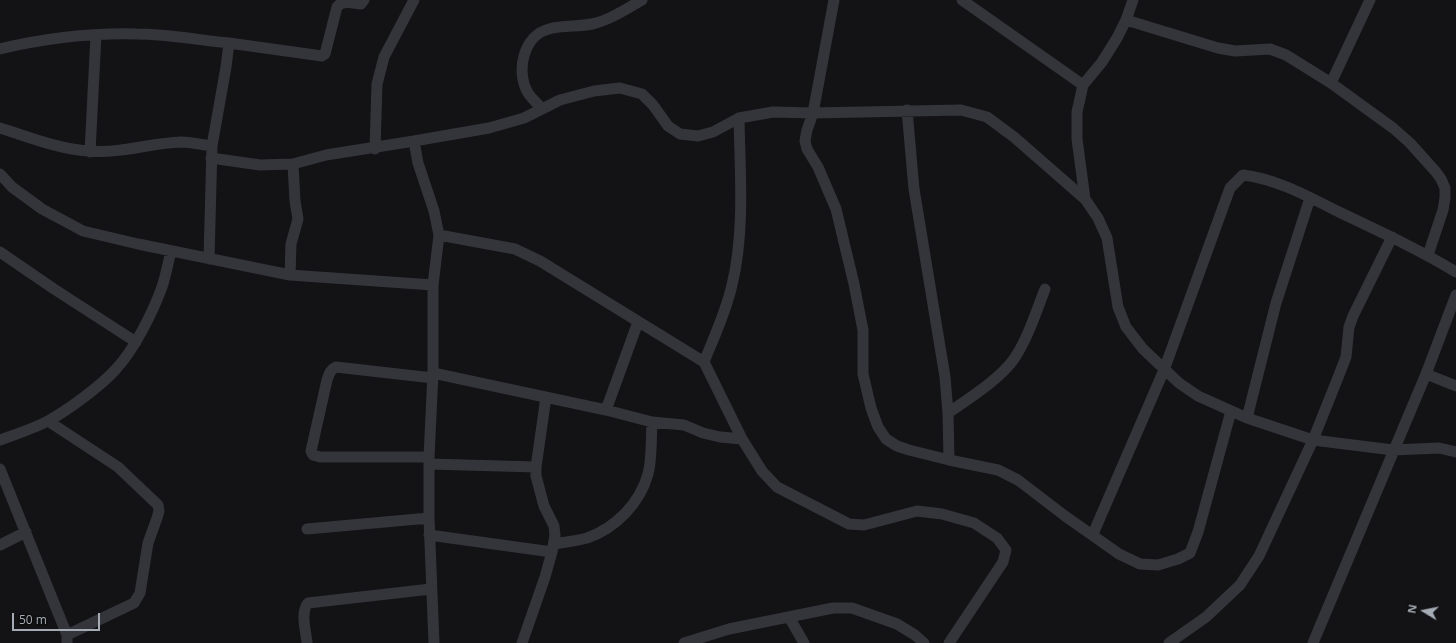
<!DOCTYPE html>
<style>
body{margin:0}
#map{position:relative;width:1456px;height:643px;overflow:hidden;background:#131315;font-family:"Open Sans",sans-serif}
canvas{display:block}
.north{position:absolute;left:1404px;top:591px;width:40px;height:40px;-webkit-text-stroke:3px #0e0e0f;paint-order:stroke;rotate:280deg;font-size:11px;font-weight:700;line-height:16px;text-align:center;color:#a4abb5}
.north::after{content:'';display:block;margin:auto;width:14px;height:18px;background:#a4abb5;clip-path:polygon(50% 0,100% 100%,50% 72%,0 100%)}
.scale{position:absolute;left:12px;top:613px;width:88px;height:18px;box-sizing:border-box;border:2px solid #a4abb5;border-top:0;padding-left:5px;font-size:12px;line-height:14px;white-space:nowrap;color:#a4abb5;-webkit-text-stroke:3px #0e0e0f;paint-order:stroke}
</style>
<div id="map">
<canvas width="1456" height="643"></canvas>
<div class="north">N</div>
<div class="scale">50 m</div>
</div>
<script>
const ctx = document.querySelector('canvas').getContext('2d');
ctx.lineJoin = 'round';
function stroke(path, color, width, dash) {
  ctx.strokeStyle = color;
  ctx.lineWidth = width;
  ctx.lineCap = dash ? 'butt' : 'round';
  ctx.setLineDash(dash || []);
  ctx.stroke(path);
}
stroke(new Path2D(`
 M 834,0 L 813,113 L 807,130 L 805,141 L 807,149 L 818,167 L 836,209 L 854,284 L 863,330 L 863,374 L 871,408 L 878,427 L 886,439 L 897,446 L 909,450 L 949,460 L 998,470 L 1018,480 L 1065,516 L 1119,554 L 1140,564 L 1158,565 L 1178,559 L 1190,553 L 1198,532 L 1231,411
 M 962,0 L 1083,85
 M 1133,0 L 1126,20 L 1117,38 L 1102,62 L 1083,85 L 1077,112 L 1077,139 L 1085,199 L 1098,218 L 1107,238 L 1118,307 L 1126,327 L 1143,349 L 1179,383 L 1198,396 L 1247,418 L 1313,440 L 1393,450 L 1439,448 L 1456,452
 M 1126,20 L 1218,48 L 1235,51 L 1270,49 L 1286,55 L 1331,83 L 1393,128 L 1410,143 L 1436,172 L 1441,179 L 1445,188 L 1445,198 L 1443,210 L 1428,255
 M 229,43 L 322,56 L 325,54 L 337,7 C 343,0 351,3 361,4 L 364,0
 M 0,49 C 42,39 92,33 136,34 C 167,34 198,40 229,43 L 226,67 L 212,146 L 209,259
 M 1331,83 L 1370,0
 M 542,109 C 538,104 532,99 528,93 C 515,71 524,35 549,29 C 563,25 578,27 592,24 C 610,20 626,9 642,0
 M 907,110 L 914,189 L 945,377 L 948,413 L 949,460
 M 0,128 C 29,137 58,149 89,151 C 120,154 150,143 181,142 C 191,142 202,145 212,146
 M 414,141 L 489,128 L 524,118 L 560,100 L 594,91 L 620,88 L 642,94 L 653,105 L 668,126 L 680,134 L 698,136 L 713,132 L 739,118 L 773,112 L 813,113 L 961,110 L 987,117 L 1014,137 L 1085,199
 M 375,149 L 377,84 L 384,57 L 414,0
 M 90,152 L 96,35
 M 211,158 L 260,165 L 293,164 L 326,155 L 414,141 L 418,163 L 434,211 L 439,235 L 433,285
 M 0,174 L 12,187 L 42,209 L 83,231 L 138,244 L 290,275 L 433,285 L 433,373 L 429,457 L 429,518 L 434,643
 M 439,235 L 515,249 L 540,261 L 704,362 L 742,439 L 762,471 L 777,487 L 849,524 L 864,525 L 917,511 L 942,514 L 974,523 L 997,538 L 1006,550 L 1003,562 L 949,643
 M 0,252 L 54,289 L 136,342
 M 290,275 L 291,244 L 298,219 L 295,201 L 293,164
 M 704,362 C 714,337 726,312 732,285 C 745,232 740,172 739,118
 M 433,373 L 606,410 L 652,422 L 684,425 L 703,433 L 720,437 L 742,439
 M 1426,374 L 1456,386
 M 606,410 L 638,322
 M 948,413 C 968,399 999,380 1014,359 C 1028,338 1036,312 1045,289
 M 1247,418 L 1276,303 L 1310,198
 M 48,421 L 118,467 L 158,505 L 159,511 L 157,518 L 148,543 L 140,593 L 134,603 L 67,635
 M 0,440 C 16,434 33,429 48,421 C 68,410 101,386 116,369 C 134,350 153,312 162,287 C 166,275 168,263 171,251
 M 429,457 L 320,457 L 313,455 L 311,451 L 327,380 C 329,374 330,370 336,367 L 433,378
 M 429,464 L 536,467
 M 0,469 L 67,635 L 67,643
 M 307,529 L 429,518
 M 1093,534 L 1164,370 L 1230,188 L 1243,175 C 1277,179 1309,197 1339,212 C 1379,231 1418,249 1456,272
 M 429,535 L 552,552
 M 554,544 C 565,542 576,541 587,538 C 616,528 640,503 648,474 C 652,460 651,437 652,422
 M 0,545 L 26,532
 M 789,617 L 804,643
 M 307,643 C 306,631 300,613 308,603 L 431,589
 M 522,643 L 545,577 L 552,552 L 555,535 L 554,526 L 544,506 L 536,476 L 536,467 L 546,397
 M 684,643 L 729,629 L 833,608 L 852,608 L 897,624 L 915,635 L 924,643
 M 1169,643 L 1206,617 L 1240,585 L 1259,556 L 1313,440 L 1339,375 L 1346,357 L 1349,327 L 1353,316 L 1392,237
 M 1313,643 L 1426,374 L 1456,295`), '#34353a', 11);
</script>
